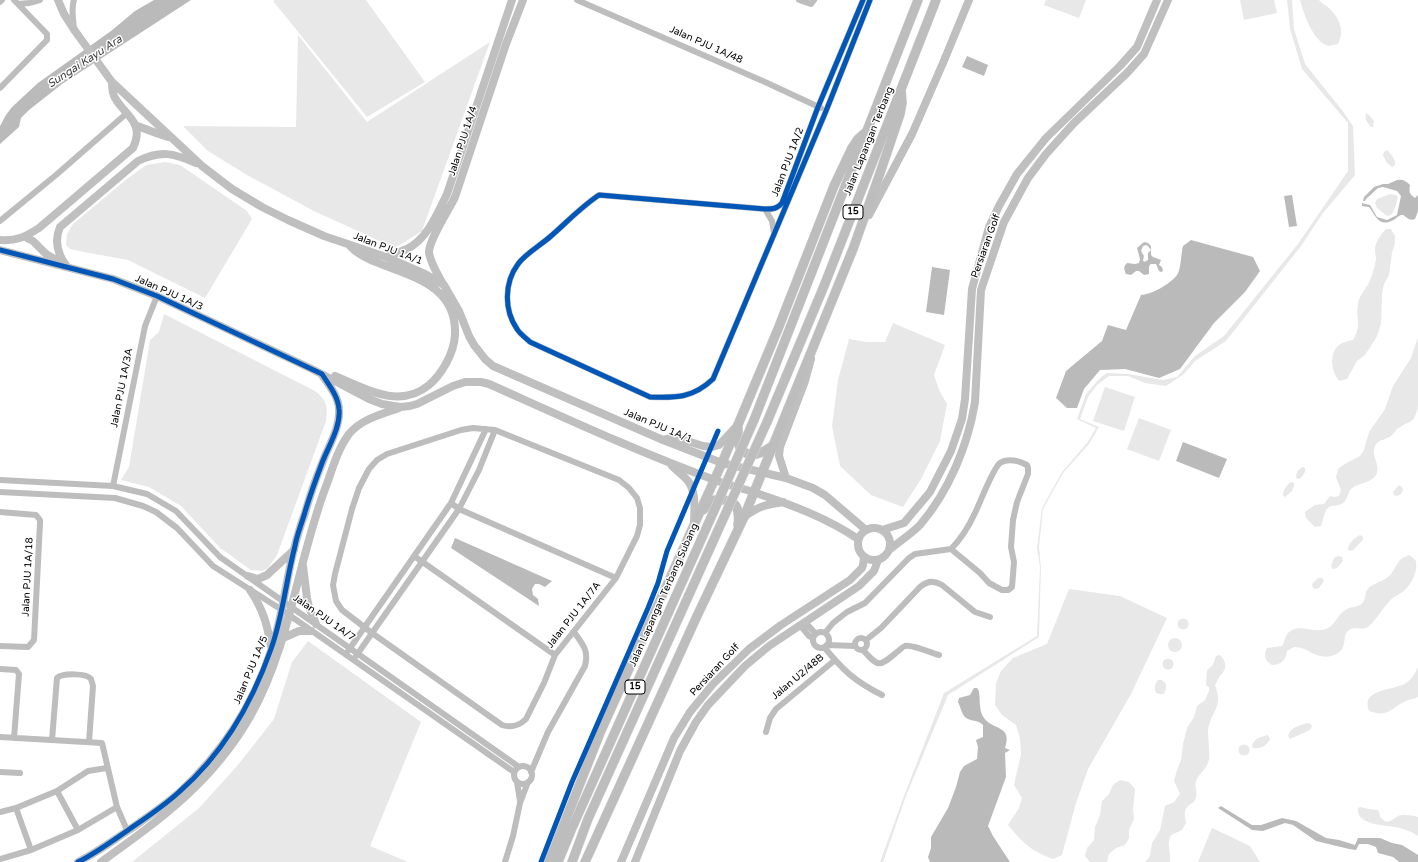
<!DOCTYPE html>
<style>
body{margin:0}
canvas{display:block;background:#fff}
</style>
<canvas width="1418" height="862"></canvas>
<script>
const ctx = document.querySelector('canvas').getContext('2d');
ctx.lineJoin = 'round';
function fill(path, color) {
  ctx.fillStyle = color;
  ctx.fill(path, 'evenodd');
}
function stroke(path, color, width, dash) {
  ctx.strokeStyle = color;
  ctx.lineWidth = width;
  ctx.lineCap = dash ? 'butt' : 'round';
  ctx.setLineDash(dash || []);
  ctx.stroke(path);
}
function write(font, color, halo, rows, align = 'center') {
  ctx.font = font + ' "Varela Round",sans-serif';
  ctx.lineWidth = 3;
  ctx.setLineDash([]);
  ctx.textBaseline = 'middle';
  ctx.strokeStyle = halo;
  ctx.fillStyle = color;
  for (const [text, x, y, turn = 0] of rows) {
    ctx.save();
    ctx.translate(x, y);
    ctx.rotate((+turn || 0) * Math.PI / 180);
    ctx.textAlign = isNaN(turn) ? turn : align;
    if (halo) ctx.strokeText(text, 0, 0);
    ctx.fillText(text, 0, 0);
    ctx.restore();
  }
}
fill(new Path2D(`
 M 275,0 L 366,0 L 425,82 L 367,117 L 273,1 Z
 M 1046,0 L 1086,0 L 1079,18 L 1044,5 Z
 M 1240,0 L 1274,0 L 1277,13 L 1244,20 Z
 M 1287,0 L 1292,0 L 1294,29 L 1305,64 L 1342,110 L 1353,126 L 1355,175 L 1323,213 L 1301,246 L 1226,341 L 1195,361 L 1184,374 L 1166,386 L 1145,383 L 1128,376 L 1109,376 L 1097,385 L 1088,397 L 1080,419 L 1099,427 L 1089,444 L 1063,473 L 1043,509 L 1039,547 L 1041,567 L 1039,637 L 948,695 L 906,796 L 883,862 L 880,862 L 904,796 L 944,693 L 1037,636 L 1040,567 L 1037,548 L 1042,508 L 1062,472 L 1087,443 L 1096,428 L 1077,419 L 1086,394 L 1101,377 L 1107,373 L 1128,374 L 1163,380 L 1177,377 L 1195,356 L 1224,336 L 1298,244 L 1348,171 L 1348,123 L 1302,69 L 1290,29 Z
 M 1300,0 L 1319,0 C 1322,4 1326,5 1329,8 C 1340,19 1345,30 1338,44 L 1328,46 C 1326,45 1322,43 1320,41 C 1311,33 1303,12 1300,0 Z
 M 298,35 L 367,122 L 490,42 L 422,231 L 395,248 L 314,211 L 247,175 L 208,151 L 183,126 L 296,127 Z
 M 1366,114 L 1368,114 L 1374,121 L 1373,127 L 1371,127 C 1368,123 1364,119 1366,114 Z
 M 1387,150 C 1391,154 1396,160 1395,165 L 1392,167 L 1387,163 L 1383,155 L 1384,152 Z
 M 165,162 L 180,165 L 247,211 L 252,219 L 205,298 L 128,260 L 84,252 L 70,249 L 66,245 L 67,234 L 73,224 L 127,179 L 146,165 Z
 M 1390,194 L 1396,195 L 1398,197 C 1397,201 1394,212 1391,215 L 1387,216 L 1377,208 L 1375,203 L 1377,199 Z
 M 1386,229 L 1391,229 L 1395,236 L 1395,243 L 1392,253 L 1389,275 L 1384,284 L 1382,294 L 1381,324 L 1377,336 L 1371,346 L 1365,355 L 1357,361 L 1347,379 L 1339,381 C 1332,372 1329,358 1336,348 C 1340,343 1347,341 1353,340 C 1363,323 1355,320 1358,304 C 1359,296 1365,290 1369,283 C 1372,276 1375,266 1376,259 C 1376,256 1375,253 1375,250 C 1375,242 1381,234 1386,229 Z
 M 164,314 L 315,391 C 327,400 328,407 326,421 L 277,555 L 268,568 L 262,571 L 251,570 L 220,548 L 181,506 L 149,487 L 121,480 L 129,467 L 150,340 L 159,332 Z
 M 893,323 L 945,345 L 934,375 L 939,390 L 947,404 L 940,441 L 921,479 L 903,507 L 871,495 L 840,466 L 832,426 L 838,380 L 849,339 L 867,342 L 885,342 Z
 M 1418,337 L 1418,407 C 1413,426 1411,419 1399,428 C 1395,430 1394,434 1390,437 C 1386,439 1380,440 1377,443 C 1368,454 1382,464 1376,475 C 1370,484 1360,482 1352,488 C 1348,491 1348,499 1343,503 C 1339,506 1336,505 1331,506 C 1325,507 1323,520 1321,526 L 1315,527 L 1306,518 L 1305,512 L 1315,505 L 1324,504 L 1330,496 L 1334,497 L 1339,496 L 1341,490 L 1336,477 L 1338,469 L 1343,465 L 1360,456 L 1364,450 L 1369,432 L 1385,409 L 1393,386 L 1411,358 Z
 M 1105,387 L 1135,397 L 1124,431 L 1093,421 Z
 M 1139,418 L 1171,430 L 1159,461 L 1127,449 Z
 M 1303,467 L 1305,468 L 1305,472 L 1301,478 L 1298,479 L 1296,478 C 1296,473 1298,469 1303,467 Z
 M 1291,482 L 1294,483 L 1294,486 L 1292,491 L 1285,497 L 1283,495 C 1283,490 1287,485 1291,482 Z
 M 1399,485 L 1402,487 L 1403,490 L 1401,494 L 1397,496 L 1394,495 L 1393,492 Z
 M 1360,535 L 1363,537 L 1363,540 L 1353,550 L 1349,551 L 1348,548 C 1350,542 1354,538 1360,535 Z
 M 1409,555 C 1411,556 1414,559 1416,561 C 1418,571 1412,583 1405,590 C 1399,595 1392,597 1388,603 C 1382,609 1373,625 1366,628 C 1361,630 1353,626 1348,631 C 1341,636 1350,651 1331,656 C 1316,660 1307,646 1294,647 L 1287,651 C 1286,660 1281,665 1272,665 C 1265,661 1263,655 1267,648 L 1282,646 C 1285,642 1285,635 1289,632 C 1301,622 1315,636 1330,627 C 1336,622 1339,613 1347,609 C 1352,606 1359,608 1363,602 C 1366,598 1365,593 1367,590 C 1372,583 1382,582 1388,577 C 1394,572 1396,564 1401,559 C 1403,558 1406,556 1409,555 Z
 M 1338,556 L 1342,557 L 1343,561 L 1337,568 L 1333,569 L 1331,566 L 1334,558 Z
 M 1318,578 L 1322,578 L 1324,581 L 1319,588 L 1316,589 L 1313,588 L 1312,584 Z
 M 1069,589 L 1120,596 L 1167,618 L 1131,694 L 1088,769 L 1076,803 L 1062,855 L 1053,859 C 1031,851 1023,843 1008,825 L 1019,808 L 1022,798 L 1014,785 L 1021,754 L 1020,738 L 1016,725 L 1002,715 L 995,705 L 996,683 L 1001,671 L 1013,658 L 1047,644 Z
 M1177.5 624a5.5 5.5 0 1 1 11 0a5.5 5.5 0 1 1-11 0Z
 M1168 645a7 7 0 1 1 14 0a7 7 0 1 1-14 0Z
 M 308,641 L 421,722 L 370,846 L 408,862 L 132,862 L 199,808 L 238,765 L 274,719 L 292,662 Z
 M 1220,655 C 1227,662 1227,669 1220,676 C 1218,679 1217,682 1215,685 C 1224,709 1210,711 1208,731 C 1208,740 1210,750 1209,759 C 1207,770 1200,772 1197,779 C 1193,786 1199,793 1195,800 C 1194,803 1190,804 1188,806 C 1183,811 1185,817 1186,823 L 1182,830 L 1171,835 C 1166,846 1171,850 1170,862 L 1145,862 L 1150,856 L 1152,843 L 1160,830 L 1165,806 L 1174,802 L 1180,794 L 1174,781 L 1177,770 L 1181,760 L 1183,744 L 1187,728 L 1194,717 L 1197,706 L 1205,700 L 1209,691 L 1209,687 L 1206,685 L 1207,670 L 1213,665 L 1216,656 Z
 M1162.5 664a5.5 5.5 0 1 1 11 0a5.5 5.5 0 1 1-11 0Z
 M 1418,667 L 1418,697 C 1414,699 1410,699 1406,701 C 1390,708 1389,718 1369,711 C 1360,688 1394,691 1406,683 C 1412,679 1415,673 1418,667 Z
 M 1158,680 L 1162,680 L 1166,684 L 1166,689 L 1164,694 L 1160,694 L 1156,693 C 1154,687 1155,684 1158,680 Z
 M 1307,723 L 1311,724 L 1312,727 L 1310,730 L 1290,739 L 1288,736 C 1290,727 1299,726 1307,723 Z
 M 1268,735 L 1270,739 C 1267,746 1260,749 1253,748 L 1252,746 C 1254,738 1261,737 1268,735 Z
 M1238.5 750a5.5 5.5 0 1 1 11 0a5.5 5.5 0 1 1-11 0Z
 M 1120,780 L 1129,782 L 1135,789 L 1133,809 L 1134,819 L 1129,830 L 1129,838 L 1125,845 L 1116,848 L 1109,854 L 1107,862 L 1090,862 L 1085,856 L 1087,848 L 1094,840 L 1095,827 L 1100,815 L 1102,801 L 1109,794 L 1113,785 Z
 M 1360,807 L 1369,809 L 1377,810 L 1379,811 L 1380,817 L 1386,822 C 1392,821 1393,819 1398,816 C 1403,814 1413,815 1418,817 L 1418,836 C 1412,832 1407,830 1400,828 C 1389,825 1355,826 1358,808 Z
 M 1212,828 L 1250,846 L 1260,862 L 1198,862 Z`), '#e8e8e8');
fill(new Path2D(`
 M 154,0 L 191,0 L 62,84 L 29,110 L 21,118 L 19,127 L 0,144 L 0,126 L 6,115 L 12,107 L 38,83 L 111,31 L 135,11 Z
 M 967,56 L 988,65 L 984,76 L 962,67 Z
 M 1397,180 C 1403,179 1406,181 1410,185 C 1409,191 1409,194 1415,198 L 1418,195 L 1418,211 L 1415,219 C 1409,221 1408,218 1403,215 C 1399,215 1398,217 1395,219 C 1379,229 1376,216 1369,207 L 1362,206 L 1362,203 L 1370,205 L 1377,217 L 1387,220 L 1397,215 L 1401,196 L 1397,191 L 1383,187 L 1378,188 L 1366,199 L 1365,201 L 1363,201 L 1364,197 L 1374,187 L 1383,184 L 1388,184 Z
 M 1292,195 L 1297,226 L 1289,227 L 1284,196 Z
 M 1191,240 L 1253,257 L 1260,271 L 1245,292 L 1214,323 L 1180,369 L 1159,378 L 1125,369 L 1100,370 L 1084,389 L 1077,408 L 1067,408 L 1056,398 L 1066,371 L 1102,341 L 1108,325 L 1126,330 L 1141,295 C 1153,294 1170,284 1177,275 C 1181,270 1181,253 1183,246 Z
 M 1144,242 L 1148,243 L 1151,246 L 1151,255 L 1153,257 L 1161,260 L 1159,265 L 1162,267 L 1163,271 L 1161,272 L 1159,271 L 1156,264 L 1151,264 L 1149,266 L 1149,274 L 1144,275 L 1139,271 L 1136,271 L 1131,275 L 1126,274 C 1124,269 1123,267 1127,263 L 1135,264 L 1139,263 L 1140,259 L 1137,248 ZM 1146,245 L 1148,246 L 1151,250 L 1148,253 L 1148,260 L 1144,262 L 1143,260 L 1144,256 L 1141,251 L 1143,246 Z
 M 932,267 L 950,270 L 944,315 L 926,312 Z
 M 1183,442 L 1227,459 L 1219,478 L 1176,461 Z
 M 455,538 L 552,581 L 545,587 L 539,584 L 535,584 L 532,589 L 533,595 L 538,599 L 539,606 L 451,548 Z
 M 974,688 L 977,688 C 982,693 977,708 984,718 C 992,730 1013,725 1005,748 L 1010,750 L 1005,753 L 1006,777 L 988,826 L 993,836 L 1010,862 L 930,862 L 928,857 L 931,848 L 931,837 L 948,808 L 956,787 L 960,772 L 964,766 L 977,759 L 978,747 L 976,740 L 983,737 L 983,725 C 978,719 970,722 965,717 C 962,714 960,706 958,702 L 959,698 L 970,695 Z
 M 1221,806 L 1252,825 L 1261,825 L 1282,818 L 1296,821 L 1326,838 L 1339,840 L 1355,845 L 1358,838 L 1380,838 L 1392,843 L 1402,845 L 1418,855 L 1418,862 L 1399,862 L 1393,857 L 1378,853 L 1376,847 L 1368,844 L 1359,844 L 1356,850 L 1349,849 L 1316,841 L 1293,825 L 1285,823 L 1263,831 L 1252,830 L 1218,808 Z`), '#bababa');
const primary = new Path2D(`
 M 754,420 L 918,0
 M 767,422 L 824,286 L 936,0
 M 738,427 C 738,434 737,444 741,449 C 750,460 764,452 772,446
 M 703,510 C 706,507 709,502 712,501 C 719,498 732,500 736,506 C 739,512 739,519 738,525
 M 549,862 L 600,733 L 722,463 L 778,329 L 834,186 L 852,148 L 858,139 L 867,131
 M 558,862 L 572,828 L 713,513
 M 572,862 L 588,819 L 724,517
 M 585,862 L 697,616 L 744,517 L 853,249 L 879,176 L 900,114 L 902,103 L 901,90`);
stroke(primary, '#dbdbdb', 10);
stroke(new Path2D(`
 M 577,0 L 765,82 L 821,108
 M 799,0 L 811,4 L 814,0
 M 863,0 L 818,107 L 782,203 C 777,209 773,209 765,209 L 599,195 C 581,207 567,222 551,236 C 541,245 525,254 518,264 C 504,283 504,310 517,329 C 520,334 526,338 530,342 L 650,397 C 676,398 693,398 713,379 L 826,111 L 870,0
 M 0,2 L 2,0
 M 18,4 L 29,3 L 40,0
 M 74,28 C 73,19 71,8 74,0
 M 0,88 L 47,40 L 47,34 L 14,0
 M 765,209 L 772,221 L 774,233
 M 0,221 L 56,175 L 127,113
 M 473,428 L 495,430 L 619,480 L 629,488 L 637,498 L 640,508 L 640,525 L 637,536 L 616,578 L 555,655 L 544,683 L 526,719 C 520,725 511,728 502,725 L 372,633 L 342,610 L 336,601 L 333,585 L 335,574 L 352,509 L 359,488 L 369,469 L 377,460 L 387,454 L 461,430 Z
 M 0,480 L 113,486 L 147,494 L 176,511 L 220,557 L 519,767
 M 113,486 L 145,326 L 157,296
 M 0,492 L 115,498 L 143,506 L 156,512 L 177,528 L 213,566 L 282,610 L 514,772
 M 451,503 L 459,509 L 616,578
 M 0,512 L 36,515 L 40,520 L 40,523 L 34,640 L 28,647 L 0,646
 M 414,556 L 555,655
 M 805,622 L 816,634
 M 800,625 L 809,636 L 813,638
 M813 640a8 8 0 1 1 16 0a8 8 0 1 1-16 0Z
 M 825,633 L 833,623 L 847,612 L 865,603 L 909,558 L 915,554 L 951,549 C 961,539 969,526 975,513 C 980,503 993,468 1000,463 C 1008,458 1019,461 1027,465 L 1028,468 L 1028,474 L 1017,502 L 1013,520 L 1011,547 L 1014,562 L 1012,587 L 1008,590 L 1002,590 L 989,583 L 980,573 L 951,549
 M855 644a6 6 0 1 1 12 0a6 6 0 1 1-12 0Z
 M 866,640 L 881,628 L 920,587 C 927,581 934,580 942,585 L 975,612 L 990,617
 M 827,645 L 855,646
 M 824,647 C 843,670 854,681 882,695
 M 863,650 C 879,668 879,667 897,652 C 900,650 902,647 905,646 C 912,644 931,653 939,655
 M 348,651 L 451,503 L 486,429
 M 356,656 L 459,509 L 479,470 L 495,430
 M 0,669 L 16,670 L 19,674 L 14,738
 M 766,732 L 770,718 L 776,709 L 835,660
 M 0,737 L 102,743 L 117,807 L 127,830
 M 52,740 L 57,678 C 62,673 87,673 91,679 L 93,686 L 89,742
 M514 775a9 9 0 1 1 18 0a9 9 0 1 1-18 0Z
 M 0,772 L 20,773
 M 531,772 L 548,732 L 585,666 C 589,650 583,645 574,632
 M 517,782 L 520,801
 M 57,791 L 78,830
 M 16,808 L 31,850
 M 0,812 L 16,808 L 57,791 L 88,771 L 107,768
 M 0,859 L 31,850 L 78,830 L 117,807
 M 505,862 L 513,836 L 520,803 L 528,782`), '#bdbdbd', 6);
stroke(new Path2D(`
 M 58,0 L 64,14 L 75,31 L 112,82 L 202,166 L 232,189 L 262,207 L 288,220 L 324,236 L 386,257 L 425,274 L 444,285 L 459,311 L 469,336 L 474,345 L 485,359 L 493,366 L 663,440 L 722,463 L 786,478 L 813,488 L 825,495 L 866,530
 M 135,125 L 156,133 L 168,137
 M 869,215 L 912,134 L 943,63 L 969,0
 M 25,237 L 33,241 L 46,254 L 59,262
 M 0,240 C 17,241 25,237 39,228 L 133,148 C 145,122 126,117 115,98 C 112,93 112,88 112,82
 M 0,250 L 113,279 L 157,296 L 312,369 L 369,399 L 382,404 L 400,407 L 410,406 L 417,404 L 453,386 L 465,382 L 481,382 L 489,384 C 563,417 636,451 712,479 C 727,485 742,488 756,493 C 792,505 827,518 858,539
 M 386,257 C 393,254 400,252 407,249 C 428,238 437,214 447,194 L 512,0
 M 67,267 C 58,255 54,241 60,227 L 138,161 C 161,150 173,153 196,163
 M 443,284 C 438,275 431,264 429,253 C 428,241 449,210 455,197 L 506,44 L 523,0
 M 335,376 C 364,388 399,410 429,385 C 442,374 454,353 455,335 C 457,288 417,278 381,264 C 370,260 358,255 350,246
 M 663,440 L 675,437 L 703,446 L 712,447 L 719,445 L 736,427
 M 672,466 C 677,471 684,476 688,481 C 697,493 694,511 694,524
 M 786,478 L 779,456 L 780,447 L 805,381 L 811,359
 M 744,517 C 759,506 765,505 783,502
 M858 544a16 16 0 1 1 32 0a16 16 0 1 1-32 0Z
 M 882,530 L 904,523 L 930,492 L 951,451 L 962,419 L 965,399 L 972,289 L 989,227 L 999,206 L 1017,174 L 1046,138 L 1120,66 L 1137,47 L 1157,0
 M 889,550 C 899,542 911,534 920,525 C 949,491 968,445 975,402 L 981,290 L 1004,222 L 1028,178 L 1046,154 L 1074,123 L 1127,73 L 1144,54 L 1168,0
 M 303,566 L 307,598 L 309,607 L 316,624
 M 248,576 L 258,579 L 267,575 L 294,550
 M 250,590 C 263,609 267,624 271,646
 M 283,638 L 299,631 L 311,631
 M 78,862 C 96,853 112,841 129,830 C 146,818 164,806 180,792 C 222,753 254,703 272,648 C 283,614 286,579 295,545 C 298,534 301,523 305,513 C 310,495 316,478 323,461 C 329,445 340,428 339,410 C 339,397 329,385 322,375
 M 101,862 C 161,819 213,782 251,715 C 290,645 297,564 325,489 C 332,471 337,450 349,434 C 361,419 382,414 399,408
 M 621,862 L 674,738 L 690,712 L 713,684 L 749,649 L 781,625 L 850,580 L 862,568 L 863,565 L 864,557
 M 635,862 L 680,751 L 696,722 L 708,705 L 745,666 L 769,646 L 859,586 L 874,571 L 878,560`), '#bfbfbf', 8);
stroke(primary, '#bdbdbd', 9);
const primaryBridge = new Path2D(`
 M 713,513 L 754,420
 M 724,517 L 767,422`);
stroke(primaryBridge, '#dbdbdb', 10, []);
stroke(primaryBridge, '#bdbdbd', 9);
stroke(new Path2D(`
 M 863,0 L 818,107 L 782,203 C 777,209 773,209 765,209 L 599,195 C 581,207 567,222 551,236 C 541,245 525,254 518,264 C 504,283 504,310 517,329 C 520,334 526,338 530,342 L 650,397 C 676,398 693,398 713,379 L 826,111 L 870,0
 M 0,250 L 113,279 L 157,296 L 322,374 C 329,385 338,396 339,409 C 341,427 328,447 322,463 C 316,479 310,495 305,512 C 302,523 297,534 295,546 C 286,580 283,616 271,649 C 252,703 223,754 179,792 C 164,806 147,817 131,828 C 114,840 96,853 78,862
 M 541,862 L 572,782 L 648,608 L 658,583 L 667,551 L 718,431`), '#0057b8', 5);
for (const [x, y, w] of [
 [853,212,20],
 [635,687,20]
]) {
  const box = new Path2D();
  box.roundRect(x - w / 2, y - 7, w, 14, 3);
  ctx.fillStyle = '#fff';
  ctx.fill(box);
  stroke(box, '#000', 1);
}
write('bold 9px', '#000', null, [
 ["15",853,212],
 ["15",635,687]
]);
write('10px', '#000', '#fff', [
 ["Jalan PJU 1A/48",706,45,24],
 ["Jalan PJU 1A/4",463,141,-72],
 ["Jalan Lapangan Terbang",869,141,-68],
 ["Jalan PJU 1A/2",788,162,-69],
 ["Persiaran Golf",986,246,-70],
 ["Jalan PJU 1A/1",388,249,21],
 ["Jalan PJU 1A/3",169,293,24],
 ["Jalan PJU 1A/3A",122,388,-79],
 ["Jalan PJU 1A/1",658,426,23],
 ["Jalan PJU 1A/18",28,577,-87],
 ["Jalan Lapangan Terbang Subang",664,595,-66],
 ["Jalan PJU 1A/7A",574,615,-52],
 ["Jalan PJU 1A/7",324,618,35],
 ["Jalan PJU 1A/5",251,670,-67],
 ["Persiaran Golf",715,670,-47],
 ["Jalan U2/48B",798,677,-40]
]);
write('italic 11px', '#3d3d3d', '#fff', [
 ["Sungai Kayu Ara",85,62,-33]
]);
</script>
